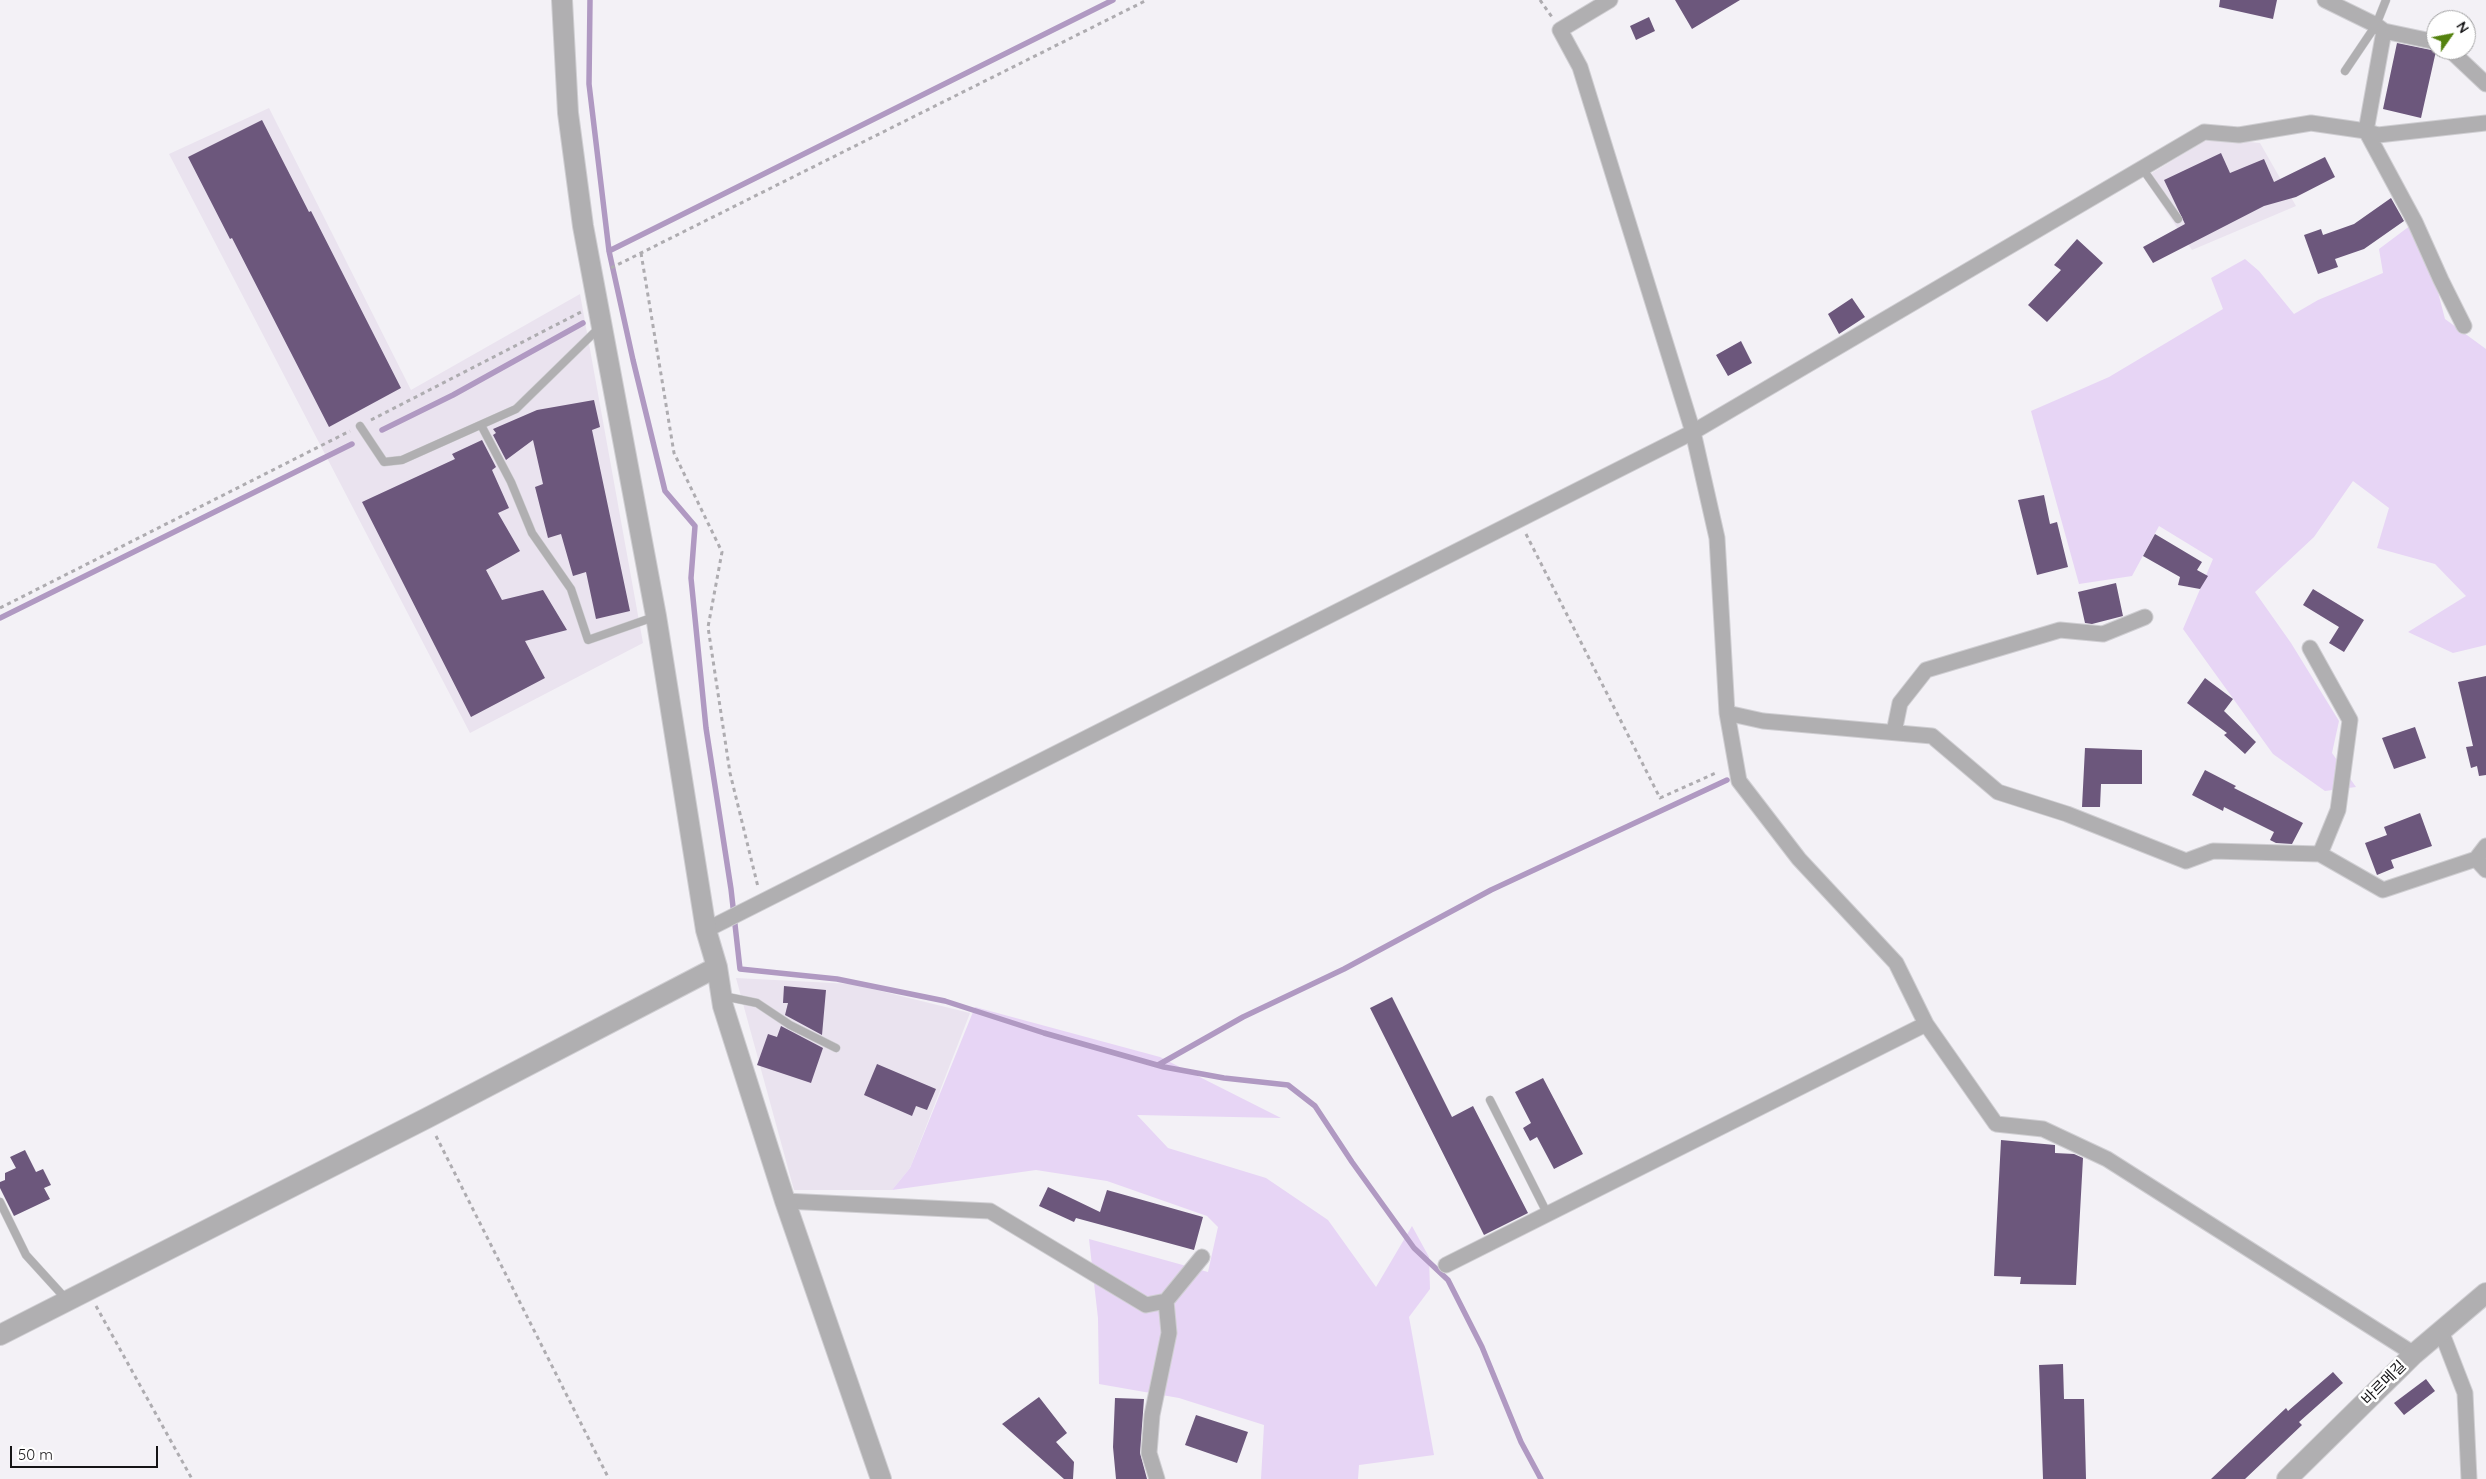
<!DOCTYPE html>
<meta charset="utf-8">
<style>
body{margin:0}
#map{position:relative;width:2486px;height:1479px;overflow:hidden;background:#f3f1f6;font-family:Quicksand,sans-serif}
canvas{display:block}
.north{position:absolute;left:2426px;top:10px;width:50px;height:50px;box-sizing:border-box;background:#fff;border:1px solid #a1a1a2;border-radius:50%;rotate:57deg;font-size:14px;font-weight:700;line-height:20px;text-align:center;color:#151416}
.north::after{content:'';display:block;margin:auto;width:18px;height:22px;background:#54820f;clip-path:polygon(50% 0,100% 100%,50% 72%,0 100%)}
.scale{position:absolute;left:10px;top:1446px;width:148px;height:22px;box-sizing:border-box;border:2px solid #151416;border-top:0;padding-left:6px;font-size:15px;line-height:18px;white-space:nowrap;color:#151416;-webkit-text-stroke:4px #fff;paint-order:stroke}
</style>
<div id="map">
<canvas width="2486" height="1479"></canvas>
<div class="north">N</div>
<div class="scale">50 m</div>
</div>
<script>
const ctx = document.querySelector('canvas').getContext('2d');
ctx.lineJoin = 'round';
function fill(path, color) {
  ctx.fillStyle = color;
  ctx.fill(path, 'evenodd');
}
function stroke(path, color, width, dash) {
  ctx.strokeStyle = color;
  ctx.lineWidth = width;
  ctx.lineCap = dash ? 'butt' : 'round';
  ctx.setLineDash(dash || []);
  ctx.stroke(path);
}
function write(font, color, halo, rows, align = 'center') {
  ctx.font = font + ' Quicksand,"Noto Sans KR",sans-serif';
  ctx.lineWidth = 5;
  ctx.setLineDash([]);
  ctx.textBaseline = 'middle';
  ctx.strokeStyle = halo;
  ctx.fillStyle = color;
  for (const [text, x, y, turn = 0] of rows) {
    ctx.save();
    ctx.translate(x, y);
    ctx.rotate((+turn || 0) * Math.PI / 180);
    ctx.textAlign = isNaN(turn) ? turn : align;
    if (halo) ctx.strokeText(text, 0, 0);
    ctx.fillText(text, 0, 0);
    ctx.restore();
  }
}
fill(new Path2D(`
 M 269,108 L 411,390 L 580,294 L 643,643 L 470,733 L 169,154 Z
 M 2209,138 L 2260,143 L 2296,206 L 2192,250 L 2144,178 Z
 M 736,978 L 852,984 L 970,1013 L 910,1168 L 892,1190 L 794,1190 Z`), '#eae3ef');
fill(new Path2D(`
 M 2419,219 L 2445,319 L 2486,349 L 2486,645 L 2453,653 L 2408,632 L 2466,596 L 2435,564 L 2377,548 L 2389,508 L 2353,481 L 2314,537 L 2255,592 L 2291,643 L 2339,721 L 2332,753 L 2356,787 L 2325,791 L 2273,754 L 2183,629 L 2213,559 L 2159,526 L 2132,576 L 2079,584 L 2031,411 L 2109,377 L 2223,309 L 2211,278 L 2245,259 L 2259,271 L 2294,314 L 2318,300 L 2383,273 L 2379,249 Z
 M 975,1007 L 1160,1057 L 1281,1118 L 1137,1115 L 1168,1148 L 1266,1178 L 1328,1220 L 1376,1287 L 1412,1226 L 1429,1257 L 1430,1289 L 1409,1317 L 1434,1455 L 1359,1465 L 1358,1479 L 1261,1479 L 1264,1425 L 1179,1398 L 1099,1384 L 1098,1318 L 1089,1239 L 1208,1272 L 1218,1227 L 1207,1216 L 1107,1181 L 1036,1170 L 892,1190 L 910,1168 Z`), '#e7d5f5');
stroke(new Path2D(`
 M 590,0 L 589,84 L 609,251 L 633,360 L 665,491 L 695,526 L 691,578 L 706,728 L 731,889 L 740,969 L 837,979 L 945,1001 L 1044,1033 L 1164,1067 L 1224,1078 L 1288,1085 L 1315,1106 L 1352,1162 L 1414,1248 L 1448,1280 L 1482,1347 L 1521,1442 L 1541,1479
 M 609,251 L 1113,0
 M 382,430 L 453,395 L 583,323
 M 0,618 L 352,444
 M 1158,1065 L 1243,1017 L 1344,969 L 1491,890 L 1727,780`), '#b099c2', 5.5);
fill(new Path2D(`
 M 1675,0 L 1740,0 L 1692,29 Z
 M 2220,0 L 2277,0 L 2273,19 L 2219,7 Z
 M 1649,17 L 1655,31 L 1636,40 L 1630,26 Z
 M 2397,43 L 2436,51 L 2421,118 L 2383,109 Z
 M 262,120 L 309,212 L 311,211 L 401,388 L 329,427 L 232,238 L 230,239 L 188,157 Z
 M 2221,153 L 2230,173 L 2264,159 L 2274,182 L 2325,157 L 2335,177 L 2296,197 L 2264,206 L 2153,263 L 2143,247 L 2185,224 L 2164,180 Z
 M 2391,198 L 2404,221 L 2364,249 L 2335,259 L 2338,267 L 2318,274 L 2304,235 L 2321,229 L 2323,235 L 2354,224 Z
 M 2077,239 L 2103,263 L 2047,322 L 2028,305 L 2061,270 L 2054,265 Z
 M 1852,298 L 1865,317 L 1839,334 L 1828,314 Z
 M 1741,341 L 1752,363 L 1728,376 L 1716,355 Z
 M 594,400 L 600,427 L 592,430 L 630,611 L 596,619 L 586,572 L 573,576 L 561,534 L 548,538 L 535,487 L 543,484 L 533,440 L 506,460 L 493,435 L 496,433 L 493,429 L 537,410 Z
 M 482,440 L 496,467 L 492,470 L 509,508 L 498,513 L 520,551 L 486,570 L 502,600 L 543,590 L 567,630 L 525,641 L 545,678 L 471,717 L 362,502 L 455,459 L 452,454 Z
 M 2044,495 L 2050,524 L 2057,522 L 2068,567 L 2037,575 L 2018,500 Z
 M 2155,534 L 2202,562 L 2197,570 L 2208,576 L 2200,589 L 2178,585 L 2180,577 L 2143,556 Z
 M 2116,583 L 2123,616 L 2092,624 L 2085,623 L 2078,592 Z
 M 2313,589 L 2364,620 L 2344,652 L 2329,643 L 2339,627 L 2303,605 Z
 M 2486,676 L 2486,775 L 2479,776 L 2477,766 L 2471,768 L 2466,747 L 2473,746 L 2458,682 Z
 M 2205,678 L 2233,699 L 2224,711 L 2256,742 L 2245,754 L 2224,735 L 2227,733 L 2187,703 Z
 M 2415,727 L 2426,758 L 2394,769 L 2382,738 Z
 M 2085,748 L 2142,750 L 2142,784 L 2101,784 L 2100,807 L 2082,807 Z
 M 2205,770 L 2236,786 L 2234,788 L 2303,823 L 2292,844 L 2276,843 L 2270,840 L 2274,832 L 2224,807 L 2223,811 L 2192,795 Z
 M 2420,813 L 2432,846 L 2391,860 L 2394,868 L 2377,875 L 2365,843 L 2387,835 L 2384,827 Z
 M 784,986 L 826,990 L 822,1035 L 785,1015 L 788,1003 L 783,1003 Z
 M 1392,997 L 1452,1117 L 1473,1106 L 1528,1213 L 1484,1235 L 1370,1008 Z
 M 781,1026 L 823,1048 L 811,1083 L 757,1065 L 768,1034 L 777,1037 Z
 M 877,1064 L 936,1089 L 927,1110 L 916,1106 L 912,1116 L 864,1095 Z
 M 1543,1078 L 1583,1154 L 1554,1169 L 1537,1137 L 1530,1141 L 1523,1128 L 1531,1123 L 1515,1092 Z
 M 2001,1140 L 2055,1145 L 2055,1153 L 2074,1154 L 2083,1158 L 2076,1285 L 2020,1284 L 2021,1277 L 1994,1276 Z
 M 25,1150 L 36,1172 L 43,1169 L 51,1185 L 44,1188 L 50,1199 L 14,1216 L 0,1188 L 0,1182 L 5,1180 L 5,1173 L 16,1168 L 10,1157 Z
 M 1048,1187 L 1100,1212 L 1107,1190 L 1203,1217 L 1194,1250 L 1076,1218 L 1074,1222 L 1039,1206 Z
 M 2063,1364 L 2064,1399 L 2084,1399 L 2086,1479 L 2043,1479 L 2039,1365 Z
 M 2333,1372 L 2343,1383 L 2299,1422 L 2302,1425 L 2245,1479 L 2211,1479 L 2286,1408 L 2288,1411 Z
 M 2426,1379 L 2435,1391 L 2404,1415 L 2394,1403 Z
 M 1039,1397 L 1067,1433 L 1056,1442 L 1074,1462 L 1073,1479 L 1064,1479 L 1002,1424 Z
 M 1115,1398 L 1144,1399 L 1140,1453 L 1147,1479 L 1116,1479 L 1113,1447 Z
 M 1196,1415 L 1248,1432 L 1237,1463 L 1185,1445 Z`), '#6c577c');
const service = new Path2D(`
 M 2345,71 L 2376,25 L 2386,0
 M 2142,168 L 2178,219
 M 481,425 L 511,482 L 532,533 L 571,589 L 588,640 L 654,617
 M 360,426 L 384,462 L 402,460 L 516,409 L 600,327
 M 723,996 L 757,1003 L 790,1025 L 836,1048
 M 1490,1100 L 1547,1213
 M 0,1202 L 26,1255 L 66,1299`);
const minor = new Path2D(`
 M 1610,0 L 1560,30 L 1580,67 L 1693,432 L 1717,538 L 1727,713 L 1763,721 L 1932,736 L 1998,792 L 2067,814 L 2186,861 L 2213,851 L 2320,854 L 2383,890 L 2476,859 L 2486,846
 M 2325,0 L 2376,25 L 2384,31 L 2436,42
 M 2450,50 L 2486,84
 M 2464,326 L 2441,280 L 2415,222 L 2366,131 L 2378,135 L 2486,123
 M 2310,648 L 2350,720 L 2338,810 L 2320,854
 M 1727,713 L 1739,781 L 1799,859 L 1896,963 L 1926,1024 L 1996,1124 L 2043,1129 L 2107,1159 L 2414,1354
 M 1894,732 L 1900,703 L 1926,670 L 2060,630 L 2103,634 L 2145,617
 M 2476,859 L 2486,870
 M 706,930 L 1693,432 L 2204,132 L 2239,135 L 2311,123 L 2366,131 L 2384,31
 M 785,1201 L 990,1211 L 1146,1305 L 1166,1301
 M 1446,1265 L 1926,1024
 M 2441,1331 L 2465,1393 L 2469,1479
 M 1157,1479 L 1149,1453 L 1152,1415 L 1169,1333 L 1166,1301 L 1202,1257`);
const tertiary = new Path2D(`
 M 562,0 L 568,113 L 583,226 L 656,616 L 706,930 L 717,967 L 723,1006 L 785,1201 L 881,1479
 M 0,1335 L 427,1118 L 717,967
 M 2287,1479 L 2414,1354 L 2486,1293`);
stroke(service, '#cfced2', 9);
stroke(minor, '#cfced2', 17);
stroke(tertiary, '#cfced2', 22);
stroke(new Path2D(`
 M 1540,0 L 1552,17
 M 641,253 L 674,453 L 722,552 L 708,627 L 730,773 L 758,887
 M 611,268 L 1147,0
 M 371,420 L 581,312
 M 1526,534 L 1660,798 L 1718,772
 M 0,608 L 350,431
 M 436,1136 L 609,1479
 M 96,1306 L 192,1479`), '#aeacb0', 3, [4, 4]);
stroke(service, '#b0afb1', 8);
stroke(minor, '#b0afb1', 15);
stroke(tertiary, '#b0afb1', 20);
write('15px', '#151416', '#fff', [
 ["바르메길",2384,1383,-45]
]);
</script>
